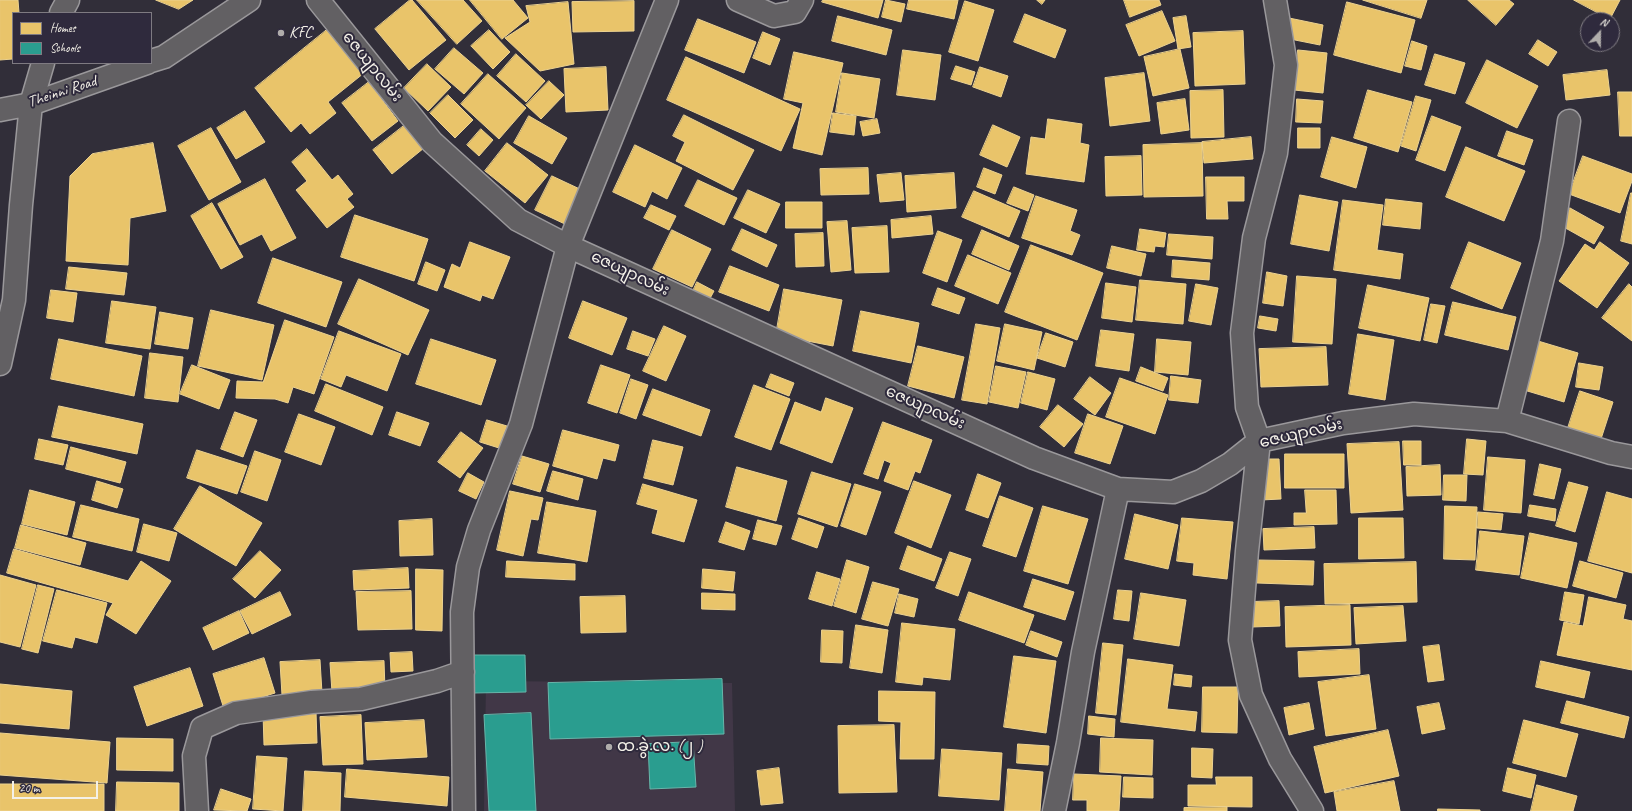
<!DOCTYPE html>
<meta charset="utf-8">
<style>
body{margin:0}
#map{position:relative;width:1632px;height:811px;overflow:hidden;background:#312e39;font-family:Caveat,sans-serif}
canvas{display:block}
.legend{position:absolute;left:12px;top:12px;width:140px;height:52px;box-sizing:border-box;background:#2f2a3d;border:1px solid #7e7a81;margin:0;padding:5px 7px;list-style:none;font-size:12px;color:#f4f1e8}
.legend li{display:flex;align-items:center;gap:8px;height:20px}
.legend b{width:20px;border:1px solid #7e7a81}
.north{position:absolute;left:1580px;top:12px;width:40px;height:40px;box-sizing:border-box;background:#2f2a3d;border:1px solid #7e7a81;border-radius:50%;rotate:22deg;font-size:11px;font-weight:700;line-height:16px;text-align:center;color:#f4f1e8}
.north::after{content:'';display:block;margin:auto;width:14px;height:18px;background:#b0adab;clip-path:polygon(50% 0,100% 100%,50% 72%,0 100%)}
.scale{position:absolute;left:12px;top:781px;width:86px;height:18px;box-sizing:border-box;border:2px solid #f4f1e8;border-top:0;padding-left:5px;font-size:12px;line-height:14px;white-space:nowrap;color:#f4f1e8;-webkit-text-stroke:3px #2f2a3d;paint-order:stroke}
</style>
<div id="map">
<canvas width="1632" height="811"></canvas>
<ul class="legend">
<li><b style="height:11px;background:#e9c46a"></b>Homes</li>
<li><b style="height:11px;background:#2a9d8f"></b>Schools</li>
</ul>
<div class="north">N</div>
<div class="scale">20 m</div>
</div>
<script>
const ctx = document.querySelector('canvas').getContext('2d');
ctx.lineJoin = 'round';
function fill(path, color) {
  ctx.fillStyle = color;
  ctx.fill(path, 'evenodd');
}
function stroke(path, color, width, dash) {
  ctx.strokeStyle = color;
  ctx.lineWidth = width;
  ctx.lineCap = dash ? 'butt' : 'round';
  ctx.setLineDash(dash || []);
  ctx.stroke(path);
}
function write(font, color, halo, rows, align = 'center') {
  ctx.font = font + ' Caveat,"Noto Sans Myanmar",sans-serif';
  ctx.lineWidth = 4;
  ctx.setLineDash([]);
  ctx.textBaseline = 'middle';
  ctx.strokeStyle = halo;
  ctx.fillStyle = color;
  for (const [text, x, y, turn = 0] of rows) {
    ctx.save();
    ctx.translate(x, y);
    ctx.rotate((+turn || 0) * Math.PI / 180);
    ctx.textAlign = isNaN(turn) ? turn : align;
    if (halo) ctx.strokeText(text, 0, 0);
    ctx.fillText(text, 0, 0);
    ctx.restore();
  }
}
fill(new Path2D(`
 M 486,681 L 732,683 L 735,811 L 484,811 Z`), '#413747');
const homes = new Path2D(`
 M 0,0 L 18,0 L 19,13 L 13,13 L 13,59 L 0,60 Z
 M 156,0 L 193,0 L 179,9 Z
 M 410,0 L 412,0 L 446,40 L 409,70 L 375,29 Z
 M 417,0 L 463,0 L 482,21 L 457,44 Z
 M 470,0 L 513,0 L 528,18 L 502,39 Z
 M 823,0 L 883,0 L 878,18 L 822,2 Z
 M 886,0 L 905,4 L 901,22 L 882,17 Z
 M 909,0 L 958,0 L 954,19 L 907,9 Z
 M 1037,0 L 1045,0 L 1042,4 Z
 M 1124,0 L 1159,0 L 1161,5 L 1130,17 Z
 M 1363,0 L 1427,0 L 1421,18 Z
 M 1468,0 L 1509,0 L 1514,4 L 1496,25 Z
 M 1574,0 L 1620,0 L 1610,19 Z
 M 634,1 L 634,31 L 573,32 L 572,2 Z
 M 965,1 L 994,10 L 978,61 L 949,52 Z
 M 568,2 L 574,64 L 540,71 L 505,38 L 530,22 L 526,6 Z
 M 1347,2 L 1415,20 L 1401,73 L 1334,55 Z
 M 1162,11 L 1175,41 L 1139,56 L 1126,25 Z
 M 1025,14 L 1066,30 L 1055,58 L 1014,42 Z
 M 838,16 L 892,30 L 886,55 L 832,41 Z
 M 1186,16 L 1191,47 L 1178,49 L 1173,18 Z
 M 1289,18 L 1323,25 L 1320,45 L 1285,38 Z
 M 698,19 L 756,42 L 744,73 L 685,50 Z
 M 328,29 L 364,73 L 328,102 L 336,113 L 310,134 L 301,123 L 291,132 L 255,88 Z
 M 489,30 L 510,52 L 493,69 L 471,46 Z
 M 1243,31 L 1245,84 L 1195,86 L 1193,33 Z
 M 763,32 L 780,39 L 770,65 L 753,58 Z
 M 1538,40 L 1557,52 L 1548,66 L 1529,54 Z
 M 1412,41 L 1427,46 L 1421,70 L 1405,66 Z
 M 454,48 L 483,73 L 464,94 L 435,69 Z
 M 1180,49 L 1189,88 L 1153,96 L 1144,57 Z
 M 903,50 L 941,55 L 935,100 L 897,95 Z
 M 1298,50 L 1327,53 L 1323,93 L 1294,90 Z
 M 794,52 L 843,63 L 822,155 L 793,148 L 803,103 L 784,99 Z
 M 516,54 L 545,81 L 526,102 L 497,76 Z
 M 1435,54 L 1465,63 L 1455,94 L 1425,85 Z
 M 686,57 L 800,109 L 781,151 L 667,100 Z
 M 1487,60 L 1538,86 L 1517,128 L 1466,103 Z
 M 427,64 L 451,87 L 428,111 L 404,88 Z
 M 956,66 L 975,72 L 971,85 L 951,79 Z
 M 606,67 L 608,110 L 566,112 L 564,69 Z
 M 980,67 L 1008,76 L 1001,97 L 973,87 Z
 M 1607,70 L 1610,95 L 1566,100 L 1563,75 Z
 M 842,73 L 880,79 L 874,118 L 836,112 Z
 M 1144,73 L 1150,121 L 1110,126 L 1105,78 Z
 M 488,74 L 526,108 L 499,139 L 461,104 Z
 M 549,81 L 564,95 L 541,119 L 526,105 Z
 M 369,82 L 398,121 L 372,141 L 342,103 Z
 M 1223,90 L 1224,137 L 1191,138 L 1190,91 Z
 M 1368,90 L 1412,102 L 1398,152 L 1354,138 Z
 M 1618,92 L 1632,92 L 1632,136 L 1620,136 Z
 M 448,95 L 473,120 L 455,138 L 430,113 Z
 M 1416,96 L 1431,100 L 1416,151 L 1401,146 Z
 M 1185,99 L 1189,130 L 1161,134 L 1157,103 Z
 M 1297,99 L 1323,101 L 1321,123 L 1296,122 Z
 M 245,111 L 265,142 L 236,159 L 217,128 Z
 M 833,113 L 856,116 L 854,135 L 830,132 Z
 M 684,115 L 754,150 L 733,190 L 676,161 L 685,142 L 673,136 Z
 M 529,116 L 567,138 L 552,164 L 514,143 Z
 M 1432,116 L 1461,127 L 1445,171 L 1416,160 Z
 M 877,119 L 880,133 L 863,136 L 860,122 Z
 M 1048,119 L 1082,124 L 1080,143 L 1089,145 L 1084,182 L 1026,174 L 1031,137 L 1045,139 Z
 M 405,125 L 424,148 L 392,174 L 373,150 Z
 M 993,125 L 1020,137 L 1007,167 L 980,155 Z
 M 211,128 L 241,182 L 209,200 L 178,146 Z
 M 1298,128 L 1320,128 L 1320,148 L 1298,148 Z
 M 481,129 L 493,140 L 479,156 L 467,145 Z
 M 1507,131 L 1533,140 L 1524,165 L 1498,156 Z
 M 1251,137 L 1253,159 L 1204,163 L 1202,142 Z
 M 1332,137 L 1367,147 L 1356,188 L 1321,177 Z
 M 153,143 L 166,211 L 130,218 L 128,265 L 66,261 L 70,176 L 92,154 Z
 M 507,143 L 548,175 L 525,203 L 485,171 Z
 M 1202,143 L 1203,196 L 1144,197 L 1143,145 Z
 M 635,145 L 682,168 L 667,199 L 652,191 L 645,207 L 613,192 Z
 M 1466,147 L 1525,171 L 1504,221 L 1446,197 Z
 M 307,149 L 332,180 L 338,175 L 353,194 L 347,199 L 354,207 L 327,228 L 296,190 L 307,181 L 292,162 Z
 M 1141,156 L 1142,195 L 1106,196 L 1105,157 Z
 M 1583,156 L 1632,174 L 1632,181 L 1620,213 L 1569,194 Z
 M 868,168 L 869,194 L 821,195 L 820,169 Z
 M 984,168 L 1002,175 L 995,194 L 977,187 Z
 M 901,173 L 904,200 L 880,202 L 877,175 Z
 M 954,173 L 956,208 L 907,212 L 905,176 Z
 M 552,176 L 584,191 L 567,225 L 535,210 Z
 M 1206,177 L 1244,177 L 1244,201 L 1227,201 L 1228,219 L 1207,219 Z
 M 265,179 L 296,238 L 271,251 L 262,234 L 240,245 L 218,204 Z
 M 698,180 L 737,198 L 724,225 L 685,206 Z
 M 1014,187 L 1034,195 L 1028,211 L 1007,203 Z
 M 748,190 L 780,204 L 766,233 L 734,218 Z
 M 974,191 L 1020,211 L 1009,237 L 962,217 Z
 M 1631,193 L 1632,193 L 1632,244 L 1621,241 Z
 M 1300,195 L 1338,202 L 1329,251 L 1291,244 Z
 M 1036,196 L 1077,210 L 1070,231 L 1080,235 L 1072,255 L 1022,238 Z
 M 1386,199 L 1422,203 L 1420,229 L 1383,225 Z
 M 1343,200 L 1383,205 L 1377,250 L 1403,254 L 1400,279 L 1334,270 Z
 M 786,202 L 822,202 L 822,228 L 786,228 Z
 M 212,203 L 243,257 L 221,269 L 191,216 Z
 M 651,205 L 676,216 L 669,230 L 644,218 Z
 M 1570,208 L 1604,227 L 1594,244 L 1560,225 Z
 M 355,215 L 428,239 L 414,281 L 341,257 Z
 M 931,216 L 933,234 L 892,238 L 891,220 Z
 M 847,221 L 851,270 L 831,272 L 827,222 Z
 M 887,226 L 889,272 L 855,273 L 852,228 Z
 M 742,229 L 777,245 L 767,267 L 732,250 Z
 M 1140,229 L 1166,233 L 1164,247 L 1155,246 L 1154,252 L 1137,250 Z
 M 672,230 L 711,249 L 692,287 L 653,269 Z
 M 982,230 L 1019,246 L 1009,270 L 972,254 Z
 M 938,231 L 962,240 L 947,282 L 923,273 Z
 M 823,233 L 824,266 L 796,267 L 795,234 Z
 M 1169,234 L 1213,237 L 1212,259 L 1167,255 Z
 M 470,242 L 510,257 L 493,299 L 482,295 L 480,301 L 444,287 L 452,264 L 460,268 Z
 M 1469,242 L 1521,263 L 1502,309 L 1451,288 Z
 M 1600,242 L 1629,263 L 1597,308 L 1559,281 L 1585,244 L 1594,250 Z
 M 1031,245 L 1103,273 L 1077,340 L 1005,312 Z
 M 1112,246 L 1146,254 L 1141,276 L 1107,268 Z
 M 968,255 L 1011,273 L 998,304 L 955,286 Z
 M 273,258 L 342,282 L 326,327 L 258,303 Z
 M 1173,260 L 1210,263 L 1209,280 L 1172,277 Z
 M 426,262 L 445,270 L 437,291 L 418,284 Z
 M 730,266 L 779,285 L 769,311 L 719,292 Z
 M 69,267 L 127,273 L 124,295 L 66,289 Z
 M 1267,272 L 1287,276 L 1283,306 L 1263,303 Z
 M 1297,276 L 1336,279 L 1332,344 L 1293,342 Z
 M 359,279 L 429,310 L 408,355 L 338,324 Z
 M 1140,280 L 1186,284 L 1183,324 L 1136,320 Z
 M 697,282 L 714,291 L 707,304 L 691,296 Z
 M 1106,283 L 1136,287 L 1132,322 L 1102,318 Z
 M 1196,284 L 1218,288 L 1211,325 L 1189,321 Z
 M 1629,284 L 1632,287 L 1632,341 L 1602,318 Z
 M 1368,285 L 1429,298 L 1420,341 L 1359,328 Z
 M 938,288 L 965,298 L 959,314 L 932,305 Z
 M 784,289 L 842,300 L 833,346 L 776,335 Z
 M 51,290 L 77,293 L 73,322 L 47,318 Z
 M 112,301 L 156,307 L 150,349 L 106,343 Z
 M 583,301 L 627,318 L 612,355 L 569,338 Z
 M 1453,302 L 1516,317 L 1508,350 L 1445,335 Z
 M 1431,304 L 1445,306 L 1437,343 L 1424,340 Z
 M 211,310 L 274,325 L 262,380 L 198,366 Z
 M 861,311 L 919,323 L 911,363 L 853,351 Z
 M 160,312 L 193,318 L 188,349 L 155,344 Z
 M 1260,316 L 1278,319 L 1276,331 L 1258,328 Z
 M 285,320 L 334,337 L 314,394 L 293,387 L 288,403 L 275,399 L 236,398 L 237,381 L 263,382 Z
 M 976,324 L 1000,328 L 987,404 L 962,400 Z
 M 1005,324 L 1042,332 L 1034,370 L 997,361 Z
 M 664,326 L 686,336 L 666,381 L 643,371 Z
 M 1101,330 L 1134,334 L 1129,371 L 1096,366 Z
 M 339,331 L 401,354 L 387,391 L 346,375 L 341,387 L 321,379 Z
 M 633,331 L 655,339 L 648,356 L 627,349 Z
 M 1046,333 L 1073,342 L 1065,367 L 1037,358 Z
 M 1358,334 L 1394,340 L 1385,400 L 1349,394 Z
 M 59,339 L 142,356 L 134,396 L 51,379 Z
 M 431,339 L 496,360 L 481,405 L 416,384 Z
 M 1157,339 L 1191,342 L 1188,375 L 1155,372 Z
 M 1538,341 L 1578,353 L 1564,402 L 1524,390 Z
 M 918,346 L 964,357 L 954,398 L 908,386 Z
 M 1326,347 L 1328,385 L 1261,387 L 1259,349 Z
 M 150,353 L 183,357 L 178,402 L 145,398 Z
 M 1579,363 L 1603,367 L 1599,390 L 1576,387 Z
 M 192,365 L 230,380 L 219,409 L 180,394 Z
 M 601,365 L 630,375 L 617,413 L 588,403 Z
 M 996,366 L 1026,372 L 1018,408 L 989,402 Z
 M 1141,367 L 1168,378 L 1163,391 L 1136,381 Z
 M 1028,372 L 1055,379 L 1047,410 L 1021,403 Z
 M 771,374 L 794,383 L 789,396 L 766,387 Z
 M 1171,376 L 1201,380 L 1198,403 L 1169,400 Z
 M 1090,377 L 1111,393 L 1095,415 L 1074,399 Z
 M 1120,378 L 1168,395 L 1155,434 L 1106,417 Z
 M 631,379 L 648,385 L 636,419 L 620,413 Z
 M 326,384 L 383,407 L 372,435 L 315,411 Z
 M 754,385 L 790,399 L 771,450 L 735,437 Z
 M 653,389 L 710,410 L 701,436 L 643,415 Z
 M 1580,391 L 1613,402 L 1601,439 L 1568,428 Z
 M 826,398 L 853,408 L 832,463 L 780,443 L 795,402 L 821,412 Z
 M 1058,405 L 1083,424 L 1064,447 L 1040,427 Z
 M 59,406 L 143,424 L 137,454 L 52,437 Z
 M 235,412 L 257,420 L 243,457 L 221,449 Z
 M 397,412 L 429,423 L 420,446 L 389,435 Z
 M 299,414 L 335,427 L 321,465 L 285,452 Z
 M 1088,414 L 1123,426 L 1110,464 L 1075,453 Z
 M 487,420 L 507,426 L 499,448 L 480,442 Z
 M 883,422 L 932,440 L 920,473 L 915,471 L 908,490 L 884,481 L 891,463 L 884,460 L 878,479 L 864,474 Z
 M 563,430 L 619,445 L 615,461 L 603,458 L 597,479 L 553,466 Z
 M 461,432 L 483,448 L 460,478 L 438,462 Z
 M 39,439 L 68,445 L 63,465 L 35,459 Z
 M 1467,439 L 1486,441 L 1483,475 L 1464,474 Z
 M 653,440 L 683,447 L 673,485 L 644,478 Z
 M 1403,441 L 1421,441 L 1421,465 L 1404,465 Z
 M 1399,442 L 1403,510 L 1351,513 L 1347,444 Z
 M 71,447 L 126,462 L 120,483 L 66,469 Z
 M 197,450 L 247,466 L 237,494 L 187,478 Z
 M 255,451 L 281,460 L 267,501 L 241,492 Z
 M 1285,454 L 1344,454 L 1344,488 L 1285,488 Z
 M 522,456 L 549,464 L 540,492 L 513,484 Z
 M 1488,457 L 1525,460 L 1521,513 L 1484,510 Z
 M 1259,459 L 1279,459 L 1281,499 L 1261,500 Z
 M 1540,464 L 1561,469 L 1554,499 L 1534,495 Z
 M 1440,465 L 1441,495 L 1407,496 L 1406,467 Z
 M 737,467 L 787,481 L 776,521 L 726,507 Z
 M 553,471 L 583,479 L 578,500 L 547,491 Z
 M 812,472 L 851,484 L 837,527 L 798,514 Z
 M 468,473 L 484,482 L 476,499 L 459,491 Z
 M 978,474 L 1001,483 L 988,518 L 966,510 Z
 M 1444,475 L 1467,475 L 1466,501 L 1443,500 Z
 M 97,481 L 123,489 L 117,508 L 92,500 Z
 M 914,481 L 951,495 L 931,548 L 895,533 Z
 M 1569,482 L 1588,487 L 1575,532 L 1556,526 Z
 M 643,484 L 697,500 L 684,542 L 652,533 L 658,510 L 637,504 Z
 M 855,484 L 881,492 L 866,535 L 841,526 Z
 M 200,486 L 262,523 L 236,566 L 174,529 Z
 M 30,490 L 75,502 L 67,535 L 22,524 Z
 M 1305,490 L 1336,490 L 1337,524 L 1294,525 L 1294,513 L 1306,513 Z
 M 510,491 L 543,498 L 538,520 L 531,519 L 523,556 L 497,550 Z
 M 1607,492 L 1632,499 L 1632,573 L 1588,561 Z
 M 1000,496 L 1033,508 L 1016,557 L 983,546 Z
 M 547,502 L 596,511 L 587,562 L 538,553 Z
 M 81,505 L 139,519 L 132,551 L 73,537 Z
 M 1530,505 L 1556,509 L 1555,521 L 1528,516 Z
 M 1043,506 L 1088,519 L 1068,584 L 1024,571 Z
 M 1445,506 L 1477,507 L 1475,560 L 1444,559 Z
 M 1478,512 L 1503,514 L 1501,530 L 1477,528 Z
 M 1135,514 L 1178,525 L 1168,569 L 1125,559 Z
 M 799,518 L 824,527 L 817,548 L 792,539 Z
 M 1182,518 L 1233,522 L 1227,579 L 1193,575 L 1194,563 L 1177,561 Z
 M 1359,518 L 1403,518 L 1404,558 L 1359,559 Z
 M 432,519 L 433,555 L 400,556 L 399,521 Z
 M 758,520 L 782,526 L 776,545 L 753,539 Z
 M 726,522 L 750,531 L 744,550 L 719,542 Z
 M 144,524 L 177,533 L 169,561 L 137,552 Z
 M 21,525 L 86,543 L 80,565 L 15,548 Z
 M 1314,527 L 1315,548 L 1264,550 L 1263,529 Z
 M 1480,531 L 1524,536 L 1519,575 L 1476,570 Z
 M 1530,533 L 1577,543 L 1567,588 L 1521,578 Z
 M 908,546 L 942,559 L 934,581 L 900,569 Z
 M 14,549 L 128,581 L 141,561 L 171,581 L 136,634 L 106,615 L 113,603 L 7,573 Z
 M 260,551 L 281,570 L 255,598 L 233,579 Z
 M 950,552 L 971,559 L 958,596 L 936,588 Z
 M 847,560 L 869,567 L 856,613 L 834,606 Z
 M 1257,560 L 1314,561 L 1313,585 L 1257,583 Z
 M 507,561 L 575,564 L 575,580 L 506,577 Z
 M 1580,561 L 1623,573 L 1616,598 L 1573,586 Z
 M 1416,562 L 1417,602 L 1325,604 L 1324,564 Z
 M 408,568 L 409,588 L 354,590 L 353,571 Z
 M 416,569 L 443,570 L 442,631 L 416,630 Z
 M 703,569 L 735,572 L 733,591 L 702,588 Z
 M 817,572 L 840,579 L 832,606 L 809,599 Z
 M 0,575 L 36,585 L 20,647 L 0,642 Z
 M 1033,579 L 1074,592 L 1065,620 L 1024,607 Z
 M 873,582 L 899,589 L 888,626 L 862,619 Z
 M 38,585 L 54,589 L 38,653 L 22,649 Z
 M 57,590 L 107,603 L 97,643 L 75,637 L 72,648 L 43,641 Z
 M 1118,590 L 1132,591 L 1129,621 L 1114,619 Z
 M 411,591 L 412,629 L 358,630 L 356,592 Z
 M 280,592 L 291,615 L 252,634 L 240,611 Z
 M 969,592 L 1034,615 L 1024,643 L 959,620 Z
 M 1565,592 L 1584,595 L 1579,624 L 1560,620 Z
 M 702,593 L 735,594 L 735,610 L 702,609 Z
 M 1141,593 L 1186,600 L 1179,646 L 1134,639 Z
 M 899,594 L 918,599 L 914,617 L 895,613 Z
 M 625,596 L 626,632 L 581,633 L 580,597 Z
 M 1589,597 L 1626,605 L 1623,619 L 1632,621 L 1632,670 L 1557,655 L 1564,622 L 1583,626 Z
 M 1279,601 L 1280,626 L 1252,627 L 1251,602 Z
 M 1350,605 L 1351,645 L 1286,647 L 1285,607 Z
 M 1403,606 L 1406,641 L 1356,644 L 1354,608 Z
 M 239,611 L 249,633 L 213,650 L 203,628 Z
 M 902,623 L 955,629 L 950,680 L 923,677 L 922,685 L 896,682 Z
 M 856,625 L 888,630 L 882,673 L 850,668 Z
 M 822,630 L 843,631 L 842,663 L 821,662 Z
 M 1031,631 L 1062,642 L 1057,657 L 1026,645 Z
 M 1103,643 L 1123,645 L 1116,715 L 1096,713 Z
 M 1439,645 L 1444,680 L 1428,682 L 1423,647 Z
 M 1359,649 L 1360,674 L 1299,677 L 1298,652 Z
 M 412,652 L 413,671 L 391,672 L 390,653 Z
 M 1014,656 L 1056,661 L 1046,733 L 1004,727 Z
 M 264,658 L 275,693 L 224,709 L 213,674 Z
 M 1128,659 L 1173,665 L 1167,709 L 1197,712 L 1195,731 L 1121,722 Z
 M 320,660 L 322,693 L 282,695 L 280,662 Z
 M 384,661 L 385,690 L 332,692 L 330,663 Z
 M 1541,661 L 1590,672 L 1584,698 L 1536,687 Z
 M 190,668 L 203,706 L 147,726 L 134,687 Z
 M 1175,674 L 1192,676 L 1191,687 L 1174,685 Z
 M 1369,675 L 1376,729 L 1326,736 L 1318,682 Z
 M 0,684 L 72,691 L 69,729 L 0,723 Z
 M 1203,687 L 1238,687 L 1237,733 L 1202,732 Z
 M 879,691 L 935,692 L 934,759 L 900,759 L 901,722 L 879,721 Z
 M 1567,701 L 1629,717 L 1624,738 L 1561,723 Z
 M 1309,703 L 1314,729 L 1289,735 L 1284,708 Z
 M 1439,703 L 1445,729 L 1422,734 L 1417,707 Z
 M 316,712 L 317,743 L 264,745 L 263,713 Z
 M 361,715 L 363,764 L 323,765 L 320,717 Z
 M 1089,716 L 1115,719 L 1114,737 L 1088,734 Z
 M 424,720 L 427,757 L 367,760 L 365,723 Z
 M 1524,720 L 1578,734 L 1566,777 L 1513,763 Z
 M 894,725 L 897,792 L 839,793 L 838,726 Z
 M 1388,730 L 1399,776 L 1325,793 L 1314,747 Z
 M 0,733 L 110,742 L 107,783 L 0,775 Z
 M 117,738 L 173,739 L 173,771 L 117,770 Z
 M 1101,738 L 1153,740 L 1152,775 L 1100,772 Z
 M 1018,744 L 1049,746 L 1048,765 L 1017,763 Z
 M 1192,748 L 1213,749 L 1212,778 L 1192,777 Z
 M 942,749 L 1002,753 L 999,800 L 939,796 Z
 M 257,756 L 287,758 L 283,811 L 253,809 Z
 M 779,768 L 783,803 L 761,805 L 757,771 Z
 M 1508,768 L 1536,775 L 1531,798 L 1503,791 Z
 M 347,769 L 449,777 L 447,806 L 345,797 Z
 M 1008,769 L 1043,772 L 1040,811 L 1005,811 Z
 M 305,771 L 341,773 L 340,811 L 303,811 Z
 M 1074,774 L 1121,776 L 1119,811 L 1087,811 L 1087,800 L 1073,800 Z
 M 1124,777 L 1153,778 L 1153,798 L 1123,797 Z
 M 1216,777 L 1252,777 L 1252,807 L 1188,806 L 1188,785 L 1216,785 Z
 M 1394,781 L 1400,811 L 1337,811 L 1334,792 Z
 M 117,782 L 179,783 L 179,811 L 116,811 Z
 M 0,784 L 104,784 L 104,811 L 0,811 Z
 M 1537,785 L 1577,796 L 1573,811 L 1531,811 Z
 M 221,789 L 251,799 L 247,811 L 214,810 Z
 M 1227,807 L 1227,811 L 1184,811 L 1184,808 Z
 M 1438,809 L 1480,810 L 1480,811 L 1438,811 Z`);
fill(homes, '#e9c46a');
stroke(homes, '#ecd290', 1);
const schools = new Path2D(`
 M 473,655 L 525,655 L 526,692 L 474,693 Z
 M 722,679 L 724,734 L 550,739 L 548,683 Z
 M 531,713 L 536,811 L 489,811 L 484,715 Z
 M 693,742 L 696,787 L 650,789 L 648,744 Z`);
fill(schools, '#2a9d8f');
stroke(schools, '#67b6aa', 1);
const street = new Path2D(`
 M 318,0 L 432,142 L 518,220 L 568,246 L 1034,458 L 1118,489 L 1173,492 L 1201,481 L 1230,464 L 1259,441 L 1343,423 L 1414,414 L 1507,421 L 1611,453 L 1632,457
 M 738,0 L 774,16 L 795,12 L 802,0
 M 1275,0 L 1286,65 L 1276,153 L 1254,238 L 1242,333 L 1247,407 L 1259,441 L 1247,551 L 1240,640 L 1251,695 L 1280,759 L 1312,811
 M 61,13 L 68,0
 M 31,104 L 43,63
 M 1507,421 L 1552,241 L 1569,121
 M 197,811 L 194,756 L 202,728 L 236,713 L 312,702 L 361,699 L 437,681 L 463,672
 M 464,811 L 462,612 L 468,567 L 479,530 L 521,424 L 568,246 L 667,0
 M 1054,811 L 1068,743 L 1083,652 L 1118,489`);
const secondary = new Path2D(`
 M 151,61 L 164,57 L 249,0
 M 0,110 L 31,104 L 147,63
 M 0,364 L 14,300 L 21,205 L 31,104`);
stroke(street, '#9a989b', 25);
stroke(secondary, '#9a989b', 25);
stroke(street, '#626063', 22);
stroke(secondary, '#626063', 22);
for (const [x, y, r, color] of [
 [281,33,4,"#b0adab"],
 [609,747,4,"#b0adab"]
]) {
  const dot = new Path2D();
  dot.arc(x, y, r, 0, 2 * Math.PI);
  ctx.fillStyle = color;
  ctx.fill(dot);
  stroke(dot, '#2f2a3d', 1.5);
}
write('16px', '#f4f1e8', '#2f2a3d', [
 ["KFC",289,33],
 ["ထ.ခွဲ.လ. (၂ )",617,747]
], 'left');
write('16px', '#f4f1e8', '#2f2a3d', [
 ["ဇေယျာလမ်း",372,67,51],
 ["Theinni Road",62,92,-18],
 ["ဇေယျာလမ်း",630,274,25],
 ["ဇေယျာလမ်း",925,408,24],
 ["ဇေယျာလမ်း",1301,434,-13]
]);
</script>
